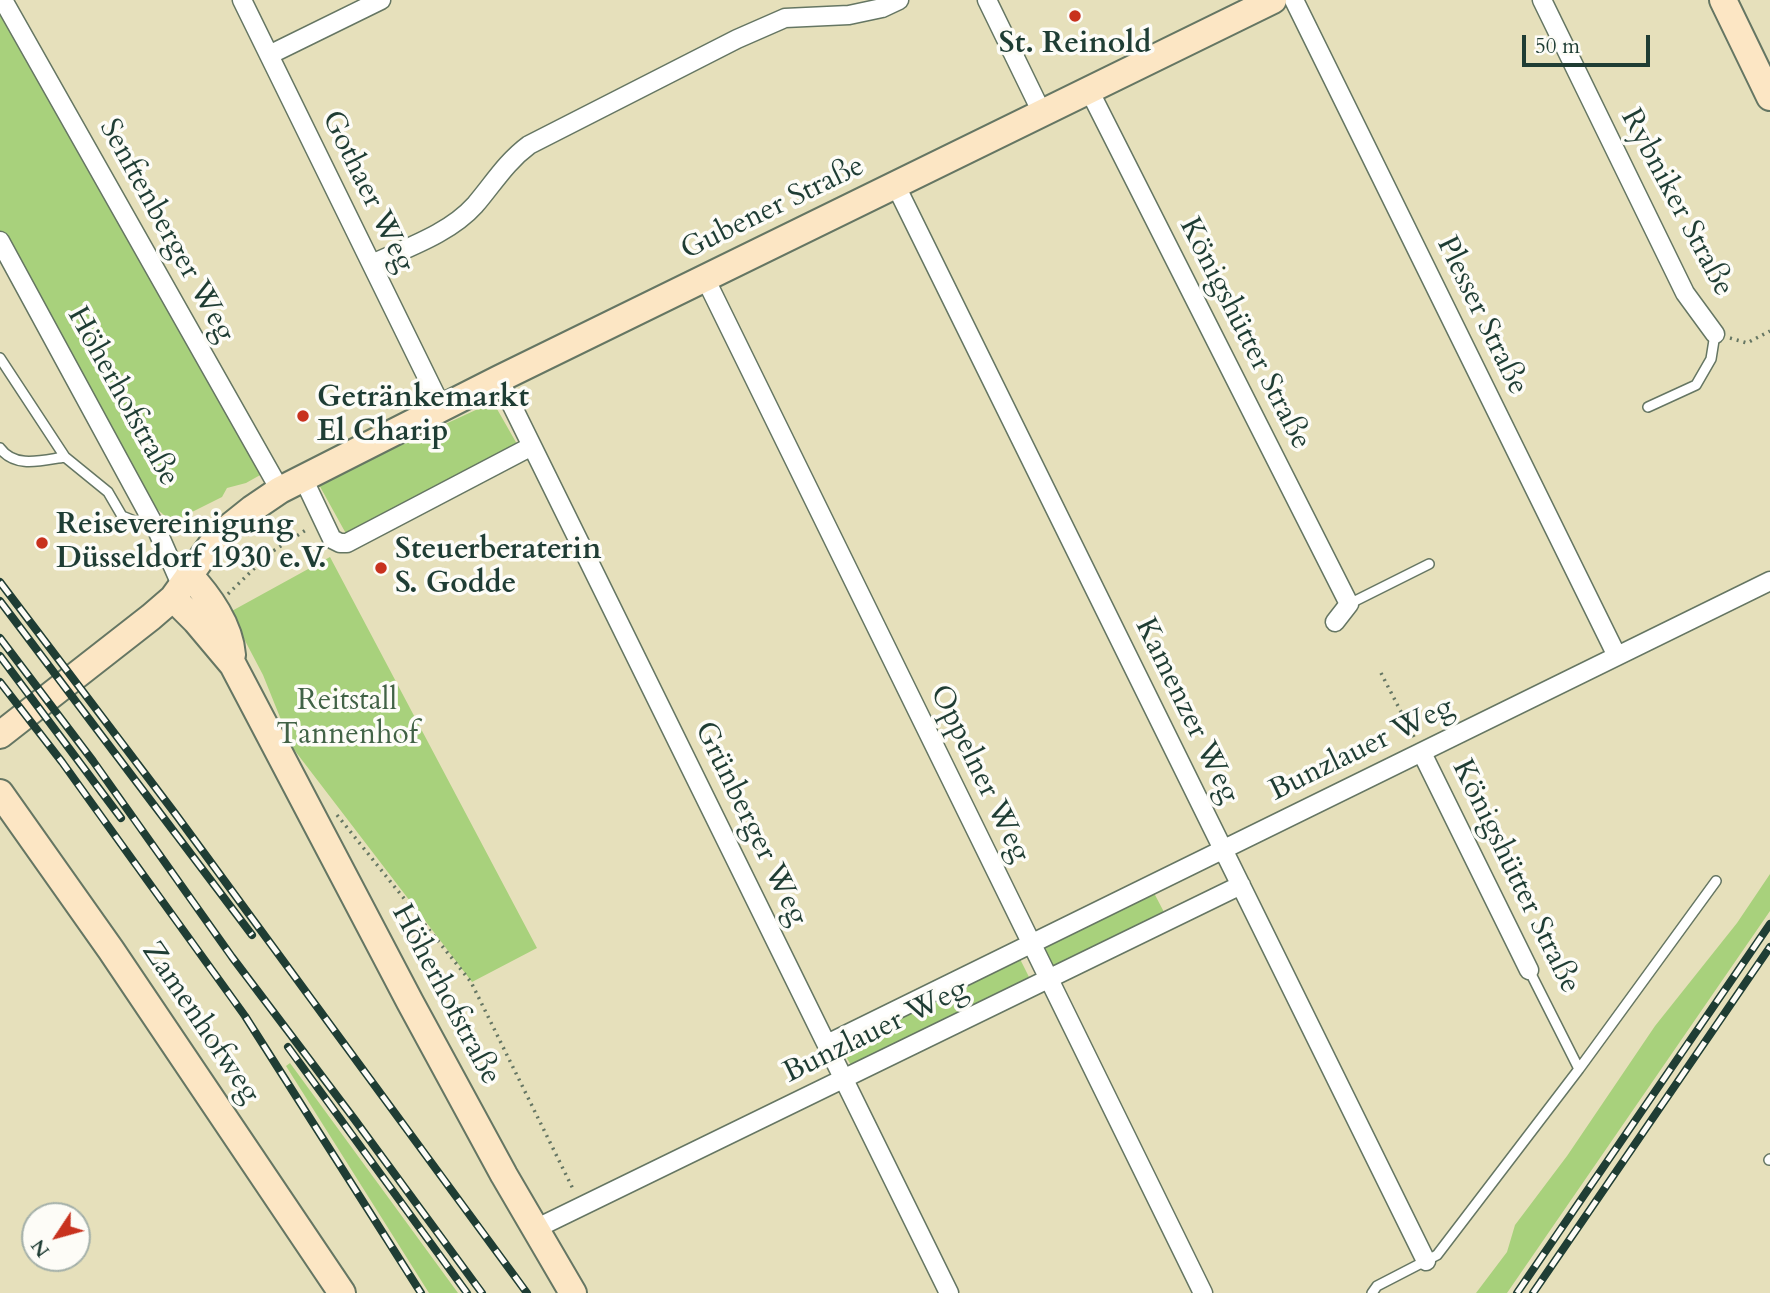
<!DOCTYPE html>
<meta charset="utf-8">
<style>
body{margin:0}
#map{position:relative;width:1770px;height:1293px;overflow:hidden;background:#e6e0bb;font-family:Cardo,serif}
canvas{display:block}
.north{position:absolute;left:21px;top:1202px;width:70px;height:70px;box-sizing:border-box;background:#fdfcf7;border:2px solid #a4b0a9;border-radius:50%;rotate:234deg;font-size:19px;font-weight:700;line-height:28px;text-align:center;color:#1f3d34}
.north::after{content:'';display:block;margin:auto;width:24px;height:32px;background:#c8321e;clip-path:polygon(50% 0,100% 100%,50% 72%,0 100%)}
.scale{position:absolute;left:1522px;top:35px;width:128px;height:32px;box-sizing:border-box;border:4px solid #1f3d34;border-top:0;padding-left:9px;font-size:21px;line-height:24px;white-space:nowrap;color:#1f3d34;-webkit-text-stroke:5px #fdfcf7;paint-order:stroke}
</style>
<div id="map">
<canvas width="1770" height="1293"></canvas>
<div class="north">N</div>
<div class="scale">50 m</div>
</div>
<script>
const ctx = document.querySelector('canvas').getContext('2d');
ctx.lineJoin = 'round';
function fill(path, color) {
  ctx.fillStyle = color;
  ctx.fill(path, 'evenodd');
}
function stroke(path, color, width, dash) {
  ctx.strokeStyle = color;
  ctx.lineWidth = width;
  ctx.lineCap = dash ? 'butt' : 'round';
  ctx.setLineDash(dash || []);
  ctx.stroke(path);
}
function write(font, color, halo, rows, align = 'center') {
  ctx.font = font + ' Cardo,serif';
  ctx.lineWidth = 7;
  ctx.setLineDash([]);
  ctx.textBaseline = 'middle';
  ctx.strokeStyle = halo;
  ctx.fillStyle = color;
  for (const [text, x, y, turn = 0] of rows) {
    ctx.save();
    ctx.translate(x, y);
    ctx.rotate((+turn || 0) * Math.PI / 180);
    ctx.textAlign = isNaN(turn) ? turn : align;
    if (halo) ctx.strokeText(text, 0, 0);
    ctx.fillText(text, 0, 0);
    ctx.restore();
  }
}
fill(new Path2D(`
 M 0,12 L 35,77 L 125,226 L 262,474 L 246,483 L 227,488 L 222,497 L 172,522 L 128,484 L 0,258 Z
 M 493,402 L 517,444 L 349,539 L 318,483 Z
 M 330,557 L 537,948 L 472,982 L 292,747 L 263,675 L 230,612 Z
 M 1770,874 L 1770,911 L 1507,1293 L 1476,1293 L 1507,1252 L 1515,1225 L 1567,1156 L 1655,1026 L 1737,923 Z
 M 1154,893 L 1165,914 L 1053,969 L 1042,948 Z
 M 1019,957 L 1030,979 L 852,1067 L 840,1046 Z
 M 290,1063 L 458,1293 L 429,1293 L 286,1066 Z`), '#a8d17c');
const lane = new Path2D(`
 M 0,358 L 65,457 L 108,492 L 122,516 L 154,529
 M 1648,407 L 1696,385 L 1711,359 L 1715,334
 M 0,448 C 15,469 43,460 65,457
 M 1349,604 L 1429,564
 M 1529,970 L 1579,1069
 M 1769,1160 L 1770,1159
 M 1372,1293 L 1377,1286 L 1437,1255 L 1579,1069 L 1716,881`);
const street = new Path2D(`
 M 3,0 L 280,490
 M 242,0 L 442,408
 M 987,0 L 1042,113
 M 1294,0 L 1617,656
 M 1542,0 L 1685,293 L 1715,334
 M 269,55 L 381,0
 M 1089,90 L 1349,604 L 1335,622
 M 896,186 L 1426,1261
 M 0,241 L 157,530 L 182,587
 M 372,264 C 406,248 449,234 475,205 C 493,184 506,162 529,145 L 737,39 L 785,18 L 849,15 L 882,8 L 899,0
 M 706,280 L 1203,1293
 M 499,379 L 949,1293
 M 303,478 L 332,539 L 340,543 L 347,543 L 532,446
 M 1422,753 L 1529,970
 M 827,1044 L 1770,581
 M 535,1229 L 1241,885`);
const secondary = new Path2D(`
 M 1723,0 L 1770,97
 M 189,575 C 209,596 230,626 232,655
 M 173,598 L 196,621 L 233,665 L 410,1002 L 504,1175 L 573,1293
 M 0,735 L 151,617 L 173,598 L 217,537 L 252,509 L 280,490 L 499,379 L 1273,0
 M 0,793 L 111,950 L 342,1293`);
stroke(lane, '#657663', 12);
stroke(street, '#657663', 21);
stroke(secondary, '#657663', 30);
stroke(new Path2D(`
 M 1730,338 L 1747,343 L 1770,331
 M 228,594 L 270,553 L 309,528
 M 1381,673 L 1415,739
 M 337,815 L 471,982 L 574,1191`), '#657663', 3.5, [2, 5]);
stroke(lane, '#fff', 9);
stroke(street, '#fff', 18);
stroke(secondary, '#fce6c4', 26);
const rail = new Path2D(`
 M 0,582 L 174,812 L 527,1293
 M 0,601 L 252,935
 M 0,638 L 93,761 L 232,957 L 355,1120 L 482,1293
 M 0,656 L 121,818
 M 0,682 L 62,762 L 245,1016 L 421,1293
 M 288,1047 L 467,1293
 M 1517,1293 L 1770,924
 M 1533,1293 L 1770,947`);
stroke(rail, '#1f3d34', 8);
stroke(rail, '#fdfcf7', 5, [16]);
for (const [x, y, r, color] of [
 [1075,16,7,"#c8321e"],
 [303,416,7,"#c8321e"],
 [42,543,7,"#c8321e"],
 [381,568,7,"#c8321e"]
]) {
  const dot = new Path2D();
  dot.arc(x, y, r, 0, 2 * Math.PI);
  ctx.fillStyle = color;
  ctx.fill(dot);
  stroke(dot, '#fdfcf7', 2.5);
}
write('bold 30px', '#1f3d34', '#fdfcf7', [
 ["St. Reinold",1075,45,"center"],
 ["Getränkemarkt",317,399],
 ["El Charip",317,433],
 ["Reisevereinigung",56,526],
 ["Düsseldorf 1930 e.V.",56,560],
 ["Steuerberaterin",395,551],
 ["S. Godde",395,585]
], 'left');
write('30px', '#1f3d34', '#fdfcf7', [
 ["Gothaer Weg",367,192,64],
 ["Rybniker Straße",1676,203,62],
 ["Gubener Straße",773,209,-26],
 ["Senftenberger Weg",166,231,61],
 ["Plesser Straße",1481,316,64],
 ["Königshütter Straße",1244,334,63],
 ["Höherhofstraße",122,397,61],
 ["Kamenzer Weg",1186,711,64],
 ["Bunzlauer Weg",1362,750,-26],
 ["Oppelner Weg",979,774,64],
 ["Grünberger Weg",750,824,64],
 ["Königshütter Straße",1515,877,64],
 ["Höherhofstraße",445,995,62],
 ["Zamenhofweg",200,1023,56],
 ["Bunzlauer Weg",876,1032,-26]
]);
write('30px', '#416246', '#fdfcf7', [
 ["Reitstall",347,702],
 ["Tannenhof",347,736]
]);
</script>
